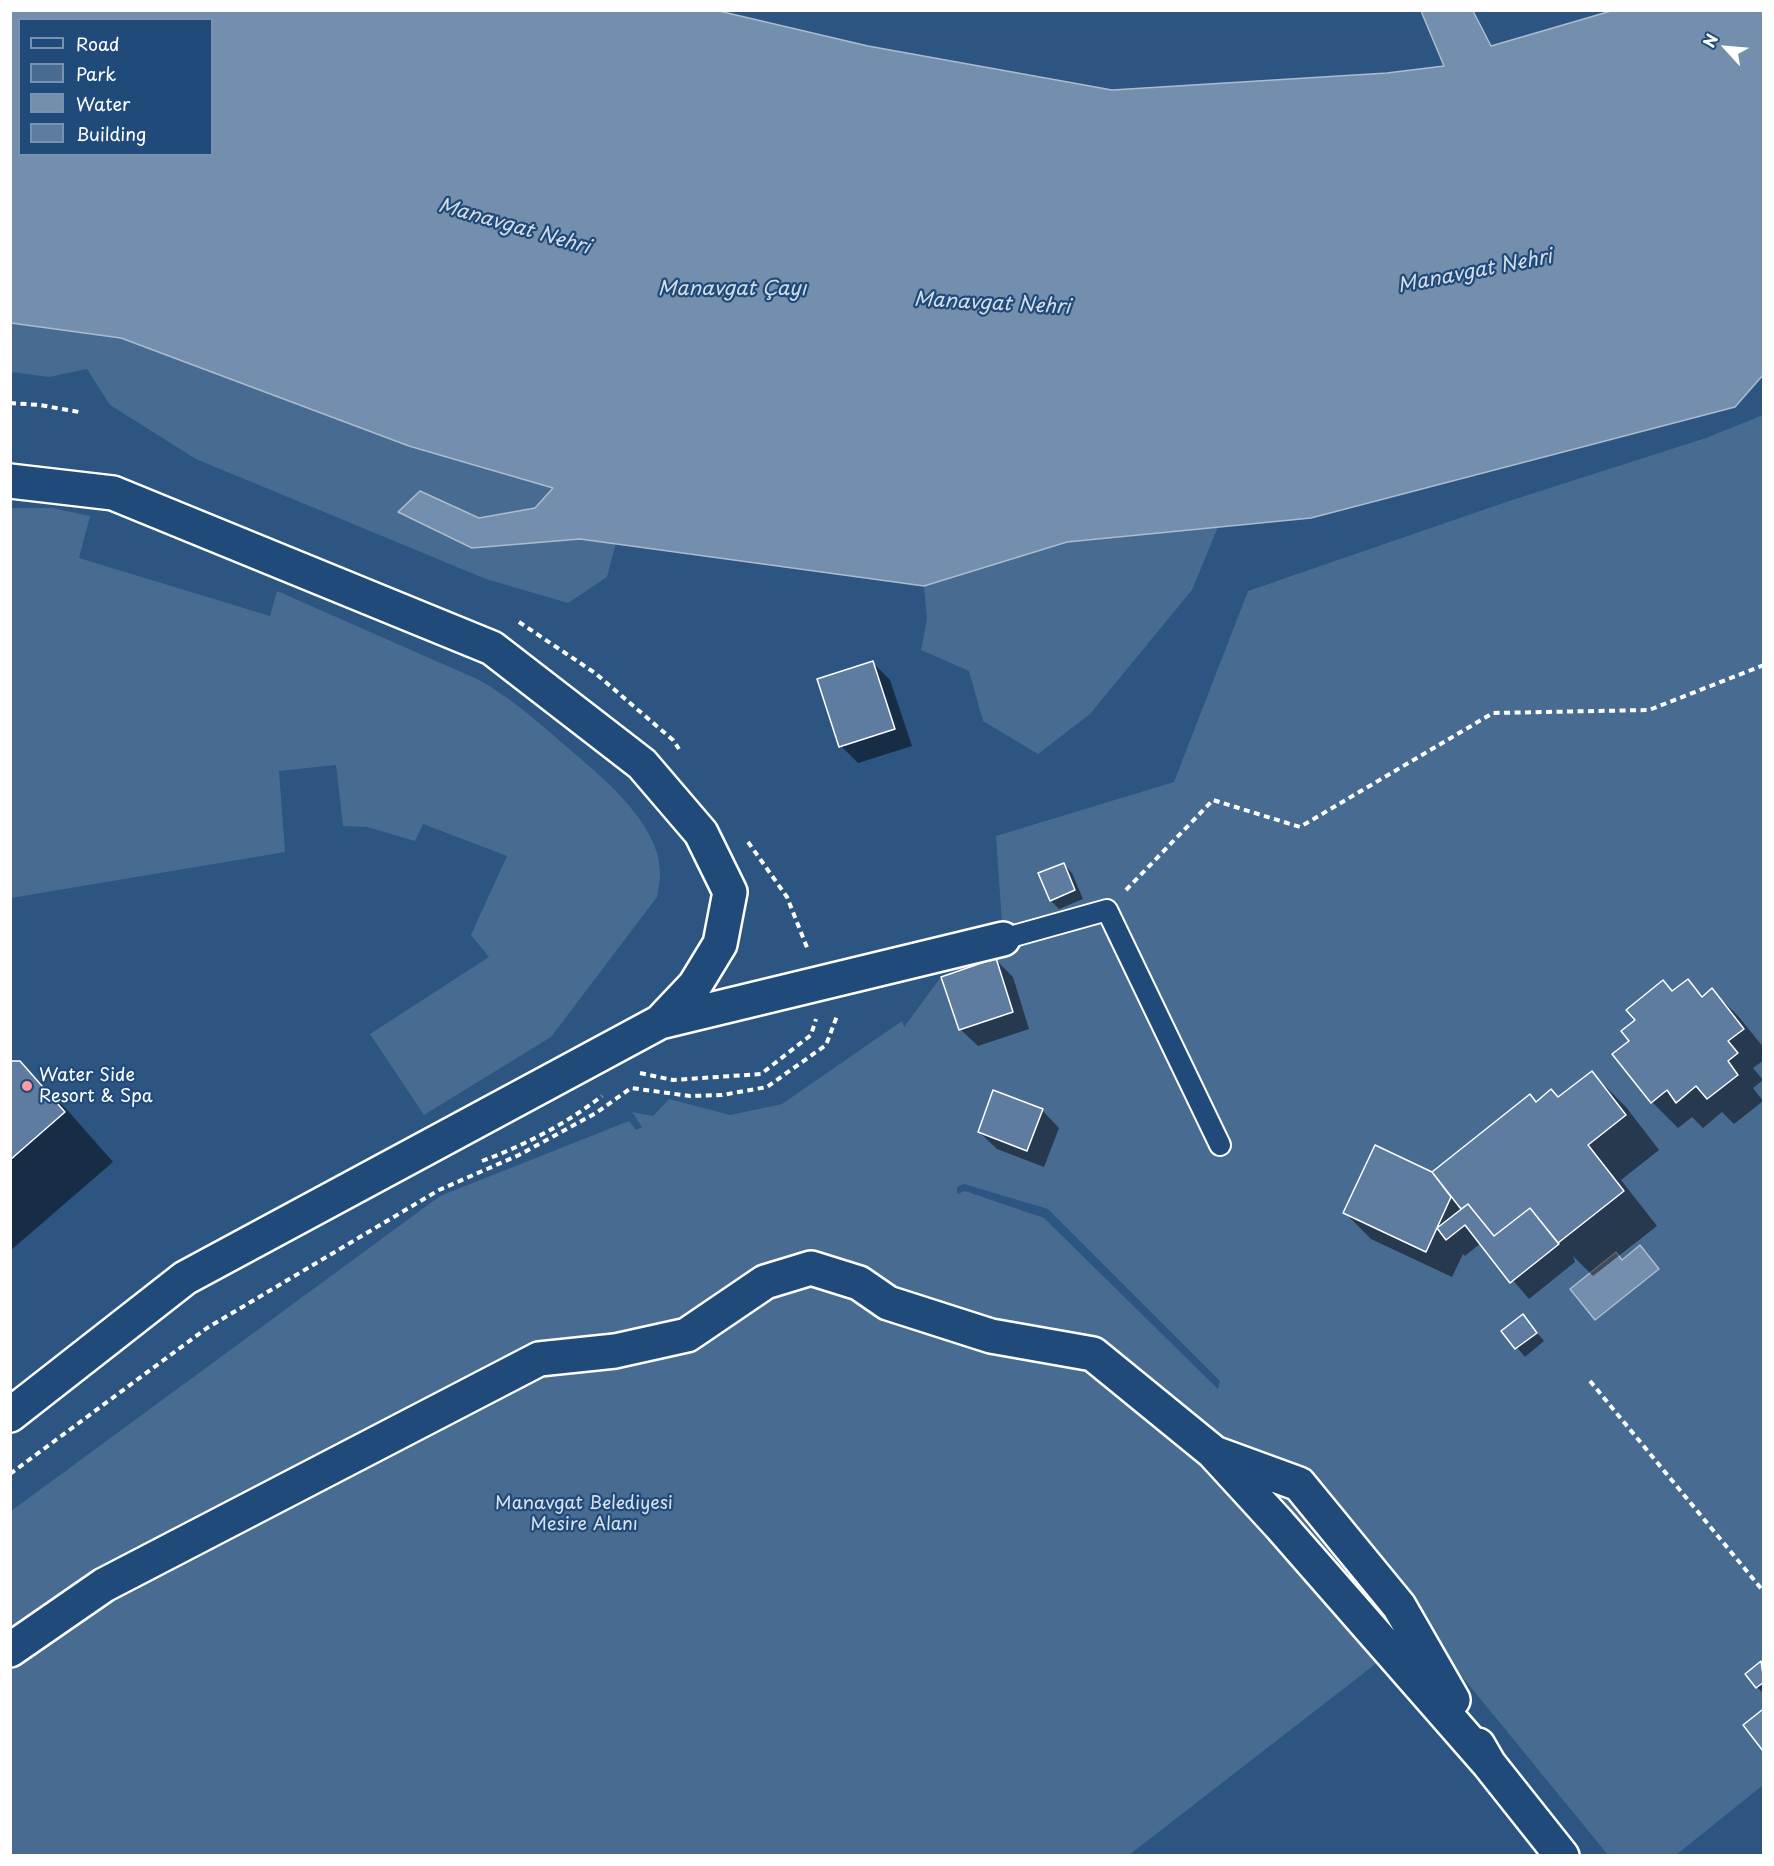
<!DOCTYPE html>
<meta charset="utf-8">
<style>
body{margin:0}
#map{position:relative;width:1774px;height:1866px;overflow:hidden;background:#2c5582;font-family:"Playpen Sans",sans-serif}
canvas{display:block}
.frame{position:absolute;inset:0;border:12px solid #fff;pointer-events:none}
.legend{position:absolute;left:18px;top:18px;width:195px;height:138px;box-sizing:border-box;background:#1f4a7a;border:2px solid #7992af;margin:0;padding:8px 10px;list-style:none;font-size:18px;color:#fff}
.legend li{display:flex;align-items:center;gap:12px;height:30px}
.legend b{width:30px;border:2px solid #7992af}
.north{position:absolute;left:1696px;top:18px;width:60px;height:60px;-webkit-text-stroke:4px #1f4a7a;paint-order:stroke;rotate:296deg;font-size:16px;font-weight:700;line-height:24px;text-align:center;color:#fff}
.north::after{content:'';display:block;margin:auto;width:21px;height:27px;background:#fff;clip-path:polygon(50% 0,100% 100%,50% 72%,0 100%)}
</style>
<div id="map">
<canvas width="1774" height="1866"></canvas>
<div class="frame"></div>
<ul class="legend">
<li><b style="height:8px;background:#1f4a7a"></b>Road</li>
<li><b style="height:16px;background:#486b92"></b>Park</li>
<li><b style="height:16px;background:#748fad"></b>Water</li>
<li><b style="height:16px;background:#5e7c9f"></b>Building</li>
</ul>
<div class="north">N</div>
</div>
<script>
const ctx = document.querySelector('canvas').getContext('2d');
ctx.lineJoin = 'round';
function fill(path, color) {
  ctx.fillStyle = color;
  ctx.fill(path, 'evenodd');
}
function stroke(path, color, width, dash) {
  ctx.strokeStyle = color;
  ctx.lineWidth = width;
  ctx.lineCap = dash ? 'butt' : 'round';
  ctx.setLineDash(dash || []);
  ctx.stroke(path);
}
function write(font, color, halo, rows, align = 'center') {
  ctx.font = font + ' "Playpen Sans",sans-serif';
  ctx.lineWidth = 4.5;
  ctx.setLineDash([]);
  ctx.textBaseline = 'middle';
  ctx.strokeStyle = halo;
  ctx.fillStyle = color;
  for (const [text, x, y, turn = 0] of rows) {
    ctx.save();
    ctx.translate(x, y);
    ctx.rotate((+turn || 0) * Math.PI / 180);
    ctx.textAlign = isNaN(turn) ? turn : align;
    if (halo) ctx.strokeText(text, 0, 0);
    ctx.fillText(text, 0, 0);
    ctx.restore();
  }
}
fill(new Path2D(`
 M 10,323 L 121,338 L 409,446 L 553,488 L 535,508 L 479,518 L 421,491 L 398,512 L 616,543 L 607,577 L 568,603 L 486,579 L 196,459 L 110,405 L 87,369 L 49,377 L 11,372 Z
 M 1763,415 L 1763,1785 L 1676,1855 L 1608,1855 L 1424,1630 L 1416,1598 L 1377,1551 L 1371,1556 L 1412,1606 L 1391,1652 L 1129,1855 L 11,1856 L 11,1511 L 440,1196 L 629,1121 L 636,1130 L 642,1127 L 632,1112 L 653,1116 L 669,1099 L 730,1115 L 782,1104 L 902,1021 L 904,1027 L 941,977 L 996,958 L 1003,938 L 996,836 L 1174,782 L 1248,591 L 1509,501 L 1706,438 ZM 964,1184 L 1048,1209 L 1220,1381 L 1218,1389 L 1044,1218 L 965,1191 L 957,1194 L 957,1187 Z
 M 11,508 L 52,508 L 90,516 L 79,558 L 270,616 L 277,591 L 477,679 C 508,696 534,718 561,742 C 596,772 662,823 660,875 C 660,882 658,890 657,897 L 551,1037 L 424,1115 L 370,1034 L 489,957 L 471,935 L 507,856 L 423,824 L 415,841 L 367,827 L 343,826 L 336,765 L 279,771 L 285,852 L 11,898 Z
 M 1218,527 L 1192,590 L 1090,714 L 1038,754 L 983,721 L 969,671 L 921,650 L 927,619 L 924,586 L 1067,542 Z`), '#486b92');
const water = new Path2D(`
 M 11,10 L 719,11 L 868,46 L 1112,90 L 1387,73 L 1444,66 L 1421,11 L 1473,11 L 1491,46 L 1611,11 L 1763,11 L 1763,375 L 1735,407 L 1311,518 L 1067,542 L 924,586 L 580,539 L 472,548 L 398,512 L 420,491 L 479,518 L 535,508 L 553,488 L 409,446 L 121,338 L 11,323 ZM 20,20 L 212,20 L 212,154 L 20,154 Z
 M 1640,1245 L 1659,1269 L 1595,1320 L 1570,1289 L 1616,1252 L 1622,1260 Z`);
fill(water, '#748fad');
stroke(water, '#acbcce', 1.5);
fill(new Path2D(`
 M 873,663 L 890,680 L 912,746 L 858,763 L 841,746 Z
 M 1064,864 L 1072,873 L 1083,899 L 1059,909 L 1051,901 L 1040,874 Z
 M 996,960 L 1013,977 L 1029,1029 L 978,1046 L 960,1029 Z
 M 1687,981 L 1704,997 L 1712,990 L 1738,1016 L 1764,1048 L 1764,1060 L 1753,1068 L 1763,1080 L 1753,1088 L 1763,1101 L 1734,1124 L 1722,1112 L 1703,1128 L 1692,1117 L 1678,1128 L 1652,1102 L 1631,1041 L 1673,992 Z
 M 10,1062 L 20,1062 L 69,1112 L 113,1162 L 10,1251 Z
 M 1592,1073 L 1626,1107 L 1659,1150 L 1621,1180 L 1657,1226 L 1593,1276 L 1573,1256 L 1575,1262 L 1529,1299 L 1481,1243 L 1465,1256 L 1463,1254 L 1452,1277 L 1371,1239 L 1345,1213 L 1432,1174 L 1530,1096 L 1536,1103 L 1558,1099 Z
 M 1042,1110 L 1059,1128 L 1044,1167 L 997,1149 L 979,1132 Z
 M 1523,1316 L 1544,1341 L 1525,1357 L 1504,1332 Z
 M 1761,1663 L 1764,1665 L 1764,1694 L 1757,1687 Z`), '#0007');
const building = new Path2D(`
 M 873,661 L 895,729 L 839,747 L 817,679 Z
 M 1064,863 L 1075,890 L 1050,901 L 1038,873 Z
 M 996,958 L 1013,1012 L 959,1030 L 941,977 Z
 M 1688,979 L 1702,997 L 1712,988 L 1744,1029 L 1728,1041 L 1738,1053 L 1728,1061 L 1738,1075 L 1707,1099 L 1696,1086 L 1676,1103 L 1667,1090 L 1651,1103 L 1612,1054 L 1629,1041 L 1621,1031 L 1635,1020 L 1626,1010 L 1663,980 L 1672,991 Z
 M 10,1061 L 20,1061 L 65,1112 L 10,1160 Z
 M 1592,1071 L 1626,1115 L 1588,1145 L 1624,1191 L 1558,1243 L 1530,1208 L 1494,1236 L 1468,1204 L 1461,1209 L 1432,1172 L 1530,1094 L 1536,1102 L 1551,1089 L 1558,1097 Z
 M 993,1090 L 1043,1109 L 1027,1151 L 978,1132 Z
 M 1375,1145 L 1432,1172 L 1451,1197 L 1426,1252 L 1343,1213 Z
 M 1468,1204 L 1494,1236 L 1530,1208 L 1559,1244 L 1510,1283 L 1465,1225 L 1446,1240 L 1437,1228 Z
 M 1523,1314 L 1537,1333 L 1515,1349 L 1501,1331 Z
 M 1761,1661 L 1764,1682 L 1756,1688 L 1745,1674 Z
 M 1762,1710 L 1764,1712 L 1763,1751 L 1743,1725 Z`);
fill(building, '#5e7c9f');
stroke(building, '#fff', 1.5);
const service = new Path2D(`
 M 1003,939 L 1107,910 L 1220,1145`);
const minor = new Path2D(`
 M 10,481 L 113,493 L 492,648 L 642,764 L 701,833 L 730,892 L 720,944 L 695,985 L 660,1022
 M 10,1415 L 185,1278 L 660,1022 L 1003,939
 M 1217,1454 L 1299,1484 L 1399,1606 L 1453,1700
 M 10,1650 L 104,1585 L 539,1359 L 615,1351 L 687,1335 L 765,1282 L 811,1268 L 859,1283 L 888,1303 L 991,1336 L 1093,1354 L 1213,1452 L 1279,1524 L 1489,1764
 M 1478,1745 L 1489,1764 L 1562,1856`);
stroke(service, '#fff', 24);
stroke(minor, '#fff', 38);
stroke(new Path2D(`
 M 10,403 L 40,405 L 79,412
 M 519,622 L 595,673 L 673,740 L 679,749
 M 748,842 L 787,897 L 808,950
 M 1126,890 L 1213,800 L 1300,827 L 1493,713 L 1649,710 L 1764,665
 M 640,1073 L 673,1080 L 761,1074 L 811,1035 L 816,1019
 M 482,1161 C 525,1145 566,1124 602,1096
 M 1590,1381 L 1764,1592
 M 10,1474 L 207,1328 L 439,1190 L 519,1155 L 596,1113 L 631,1088 L 690,1096 L 722,1095 L 767,1087 L 826,1045 L 837,1016`), '#fff', 4, [6, 4.5]);
stroke(service, '#1f4a7a', 20);
stroke(minor, '#1f4a7a', 33);
for (const [x, y, r, color] of [
 [27,1086,6,"#ff9aa2"]
]) {
  const dot = new Path2D();
  dot.arc(x, y, r, 0, 2 * Math.PI);
  ctx.fillStyle = color;
  ctx.fill(dot);
  stroke(dot, '#1f4a7a', 2);
}
write('18px', '#fff', '#1f4a7a', [
 ["Water Side",39,1076],
 ["Resort & Spa",39,1097]
], 'left');
write('18px', '#dae1e9', '#1f4a7a', [
 ["Manavgat Belediyesi",584,1504],
 ["Mesire Alanı",584,1525]
]);
write('italic 20px', '#d5dde6', '#1f4a7a', [
 ["Manavgat Nehri",514,227,16],
 ["Manavgat Nehri",1475,272,-11],
 ["Manavgat Çayı",732,289],
 ["Manavgat Nehri",992,304,3]
]);
</script>
